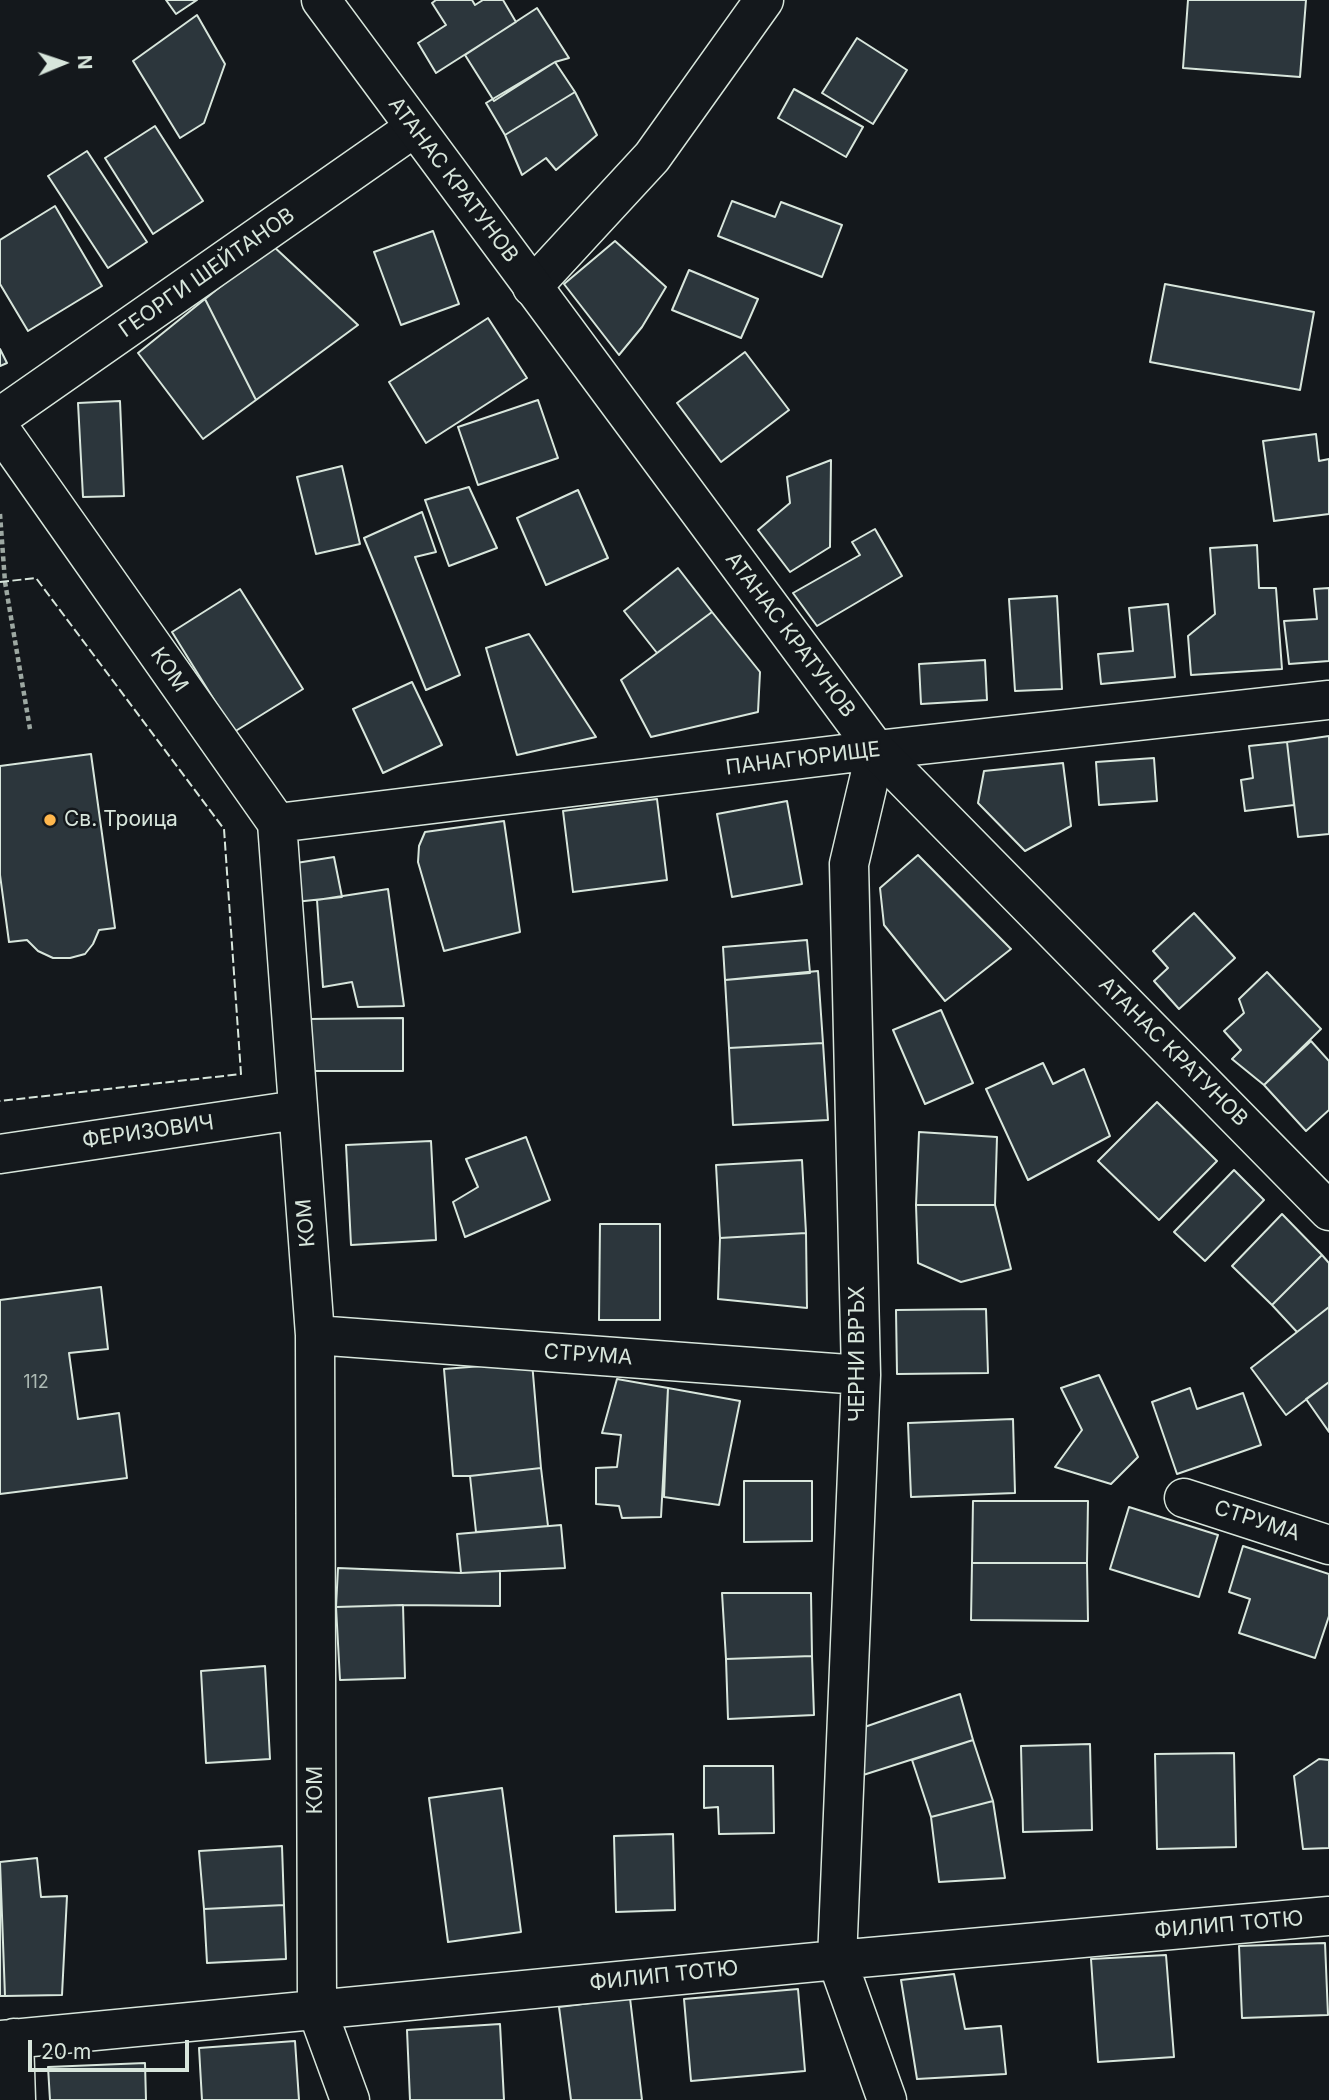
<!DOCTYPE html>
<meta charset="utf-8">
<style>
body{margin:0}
#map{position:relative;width:1329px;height:2100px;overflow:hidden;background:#14181c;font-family:Inter,sans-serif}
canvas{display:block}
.north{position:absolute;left:28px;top:28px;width:70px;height:70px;-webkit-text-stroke:5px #14181c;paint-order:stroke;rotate:88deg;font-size:19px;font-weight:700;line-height:28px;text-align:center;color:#d8e6dc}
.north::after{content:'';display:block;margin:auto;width:24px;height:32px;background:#d8e6dc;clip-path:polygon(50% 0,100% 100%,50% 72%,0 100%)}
.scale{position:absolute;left:28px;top:2040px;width:161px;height:32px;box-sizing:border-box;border:4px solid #d8e6dc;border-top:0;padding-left:9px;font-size:21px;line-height:24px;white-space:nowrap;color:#d8e6dc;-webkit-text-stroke:5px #14181c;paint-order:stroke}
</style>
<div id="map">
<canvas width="1329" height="2100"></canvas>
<div class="north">N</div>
<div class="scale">20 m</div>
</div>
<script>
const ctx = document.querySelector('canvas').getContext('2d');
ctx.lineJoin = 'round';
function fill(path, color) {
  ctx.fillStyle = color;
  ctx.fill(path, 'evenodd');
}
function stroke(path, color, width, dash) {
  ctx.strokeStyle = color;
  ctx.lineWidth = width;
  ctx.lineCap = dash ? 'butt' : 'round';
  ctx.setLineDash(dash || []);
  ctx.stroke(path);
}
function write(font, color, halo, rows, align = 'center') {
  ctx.font = font + ' Inter,sans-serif';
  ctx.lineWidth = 5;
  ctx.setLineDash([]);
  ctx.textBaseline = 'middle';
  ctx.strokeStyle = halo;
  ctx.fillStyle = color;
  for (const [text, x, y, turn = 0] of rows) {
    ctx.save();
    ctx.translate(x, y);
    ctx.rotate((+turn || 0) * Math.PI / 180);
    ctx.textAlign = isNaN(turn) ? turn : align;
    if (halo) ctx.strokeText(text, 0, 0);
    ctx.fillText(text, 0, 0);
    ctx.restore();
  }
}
const building = new Path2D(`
 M 166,0 L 197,0 L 176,14 Z
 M 436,0 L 472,0 L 475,5 L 483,0 L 503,0 L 516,22 L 436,73 L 418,43 L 446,25 L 432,3 Z
 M 1188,0 L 1306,0 L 1300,77 L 1183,68 Z
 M 537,8 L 569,58 L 555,62 L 494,101 L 465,55 Z
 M 197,15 L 225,64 L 204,123 L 180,138 L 133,61 Z
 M 857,38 L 907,70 L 873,124 L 822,93 Z
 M 555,62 L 575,92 L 505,135 L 486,103 Z
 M 794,89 L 863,127 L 846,157 L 778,118 Z
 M 575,92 L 597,135 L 556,170 L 546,158 L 522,175 L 505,135 Z
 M 155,126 L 203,201 L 153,234 L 105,158 Z
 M 87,151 L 147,242 L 108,268 L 48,176 Z
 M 732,201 L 775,217 L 781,202 L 842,225 L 822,277 L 718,236 Z
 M 55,206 L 102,286 L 28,331 L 0,284 L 0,240 Z
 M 433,231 L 459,304 L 401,325 L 374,252 Z
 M 615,241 L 666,287 L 642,327 L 619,355 L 564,284 Z
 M 272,245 L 358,325 L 256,400 L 205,299 Z
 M 689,270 L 758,299 L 741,338 L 672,310 Z
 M 1165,284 L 1314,312 L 1300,390 L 1150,362 Z
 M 205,299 L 256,400 L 203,439 L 138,353 Z
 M 488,318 L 527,378 L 426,443 L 389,382 Z
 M 0,349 L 7,363 L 0,366 Z
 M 745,352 L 789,410 L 721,462 L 677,403 Z
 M 538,400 L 558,458 L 478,485 L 458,427 Z
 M 120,401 L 124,496 L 83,497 L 78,403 Z
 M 1316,434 L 1319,461 L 1329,459 L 1329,514 L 1274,521 L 1263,441 Z
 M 831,460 L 830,547 L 790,572 L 758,530 L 790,503 L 787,477 Z
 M 342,466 L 360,544 L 316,554 L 297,477 Z
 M 469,487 L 497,548 L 449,566 L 425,500 Z
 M 578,490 L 608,558 L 546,585 L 517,518 Z
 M 422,512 L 436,552 L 415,557 L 460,675 L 426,690 L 364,538 Z
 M 875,529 L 902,576 L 817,626 L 793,593 L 860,555 L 852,542 Z
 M 1257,545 L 1259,588 L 1276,588 L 1282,669 L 1191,675 L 1188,636 L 1215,614 L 1210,548 Z
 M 678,568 L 712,612 L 657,653 L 624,611 Z
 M 1329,588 L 1329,661 L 1289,664 L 1284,621 L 1317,619 L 1314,589 Z
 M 240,589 L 303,689 L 234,732 L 172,632 Z
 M 1057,596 L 1062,689 L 1015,691 L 1009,599 Z
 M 1168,604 L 1175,677 L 1101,684 L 1098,654 L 1133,651 L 1129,608 Z
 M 712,612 L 760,672 L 758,712 L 651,737 L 621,680 Z
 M 529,634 L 596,737 L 517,755 L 486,648 Z
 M 985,660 L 987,700 L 921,704 L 919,664 Z
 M 412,682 L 442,745 L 383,773 L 353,709 Z
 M 1329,736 L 1329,834 L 1298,837 L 1287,742 Z
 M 1287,742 L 1294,805 L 1245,811 L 1241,780 L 1253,778 L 1249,746 Z
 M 91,754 L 115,928 L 99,930 L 93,944 L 85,954 L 70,958 L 53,958 L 38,951 L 27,940 L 9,942 L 0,875 L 0,766 Z
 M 1154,758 L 1157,801 L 1099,805 L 1096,762 Z
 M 1063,763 L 1071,826 L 1025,851 L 978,803 L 984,771 Z
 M 657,799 L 667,880 L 573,892 L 563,811 Z
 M 787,801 L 802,884 L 732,897 L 717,814 Z
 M 504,821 L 520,932 L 444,951 L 418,862 L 419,846 L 425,832 Z
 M 918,855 L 1011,949 L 945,1001 L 884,925 L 880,888 Z
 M 334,857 L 342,897 L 295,902 L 290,864 Z
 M 388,889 L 404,1006 L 358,1007 L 352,982 L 323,987 L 317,900 Z
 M 1194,913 L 1235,958 L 1179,1009 L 1154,981 L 1168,968 L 1153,951 Z
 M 807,940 L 810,973 L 725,980 L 723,947 Z
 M 818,971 L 823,1043 L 729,1048 L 725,980 Z
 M 1267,972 L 1321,1029 L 1264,1085 L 1232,1059 L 1241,1050 L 1224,1031 L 1244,1013 L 1239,999 Z
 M 941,1010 L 973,1083 L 925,1104 L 893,1030 Z
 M 403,1018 L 403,1071 L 307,1071 L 306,1019 Z
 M 1311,1041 L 1329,1061 L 1329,1110 L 1306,1131 L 1264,1085 Z
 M 823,1043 L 828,1120 L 733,1125 L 729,1048 Z
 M 1043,1063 L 1053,1084 L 1084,1069 L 1110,1136 L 1028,1180 L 986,1089 Z
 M 1157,1102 L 1217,1161 L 1159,1220 L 1098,1161 Z
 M 919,1132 L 997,1137 L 995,1205 L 916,1205 Z
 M 526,1137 L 550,1200 L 465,1237 L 453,1202 L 478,1187 L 466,1159 Z
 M 431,1141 L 436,1240 L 351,1245 L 346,1145 Z
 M 802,1160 L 806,1233 L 720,1238 L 716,1165 Z
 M 1234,1170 L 1264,1200 L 1205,1261 L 1174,1232 Z
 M 916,1205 L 995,1205 L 1011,1269 L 961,1282 L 918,1263 Z
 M 1282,1214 L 1322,1255 L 1272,1305 L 1232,1266 Z
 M 600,1224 L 660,1224 L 660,1320 L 599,1320 Z
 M 806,1233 L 807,1308 L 718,1299 L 720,1238 Z
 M 1322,1255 L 1329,1263 L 1329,1307 L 1297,1332 L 1272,1305 Z
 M 101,1287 L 108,1349 L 69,1353 L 78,1419 L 119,1413 L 127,1478 L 0,1494 L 0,1300 Z
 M 1329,1307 L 1329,1382 L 1286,1415 L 1251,1368 Z
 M 986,1309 L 988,1373 L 897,1374 L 896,1310 Z
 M 532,1362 L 541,1468 L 470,1476 L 453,1476 L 444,1369 Z
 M 1099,1375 L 1138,1457 L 1111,1484 L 1055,1467 L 1082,1430 L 1061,1388 Z
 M 617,1379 L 668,1388 L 661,1517 L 622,1518 L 619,1506 L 596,1504 L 596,1468 L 617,1467 L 621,1435 L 602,1433 Z
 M 1329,1382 L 1329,1432 L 1306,1399 Z
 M 668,1388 L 740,1401 L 719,1505 L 664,1497 Z
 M 1190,1388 L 1197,1409 L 1243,1393 L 1261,1445 L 1177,1474 L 1152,1402 Z
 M 1013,1419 L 1015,1493 L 911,1497 L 908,1423 Z
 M 541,1468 L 548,1526 L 476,1532 L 470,1476 Z
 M 744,1481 L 812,1481 L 812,1541 L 744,1542 Z
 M 973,1501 L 1088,1501 L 1087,1563 L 972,1563 Z
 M 1129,1507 L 1218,1535 L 1199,1597 L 1110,1569 Z
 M 561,1525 L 565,1568 L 461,1573 L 457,1534 Z
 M 1243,1546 L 1329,1574 L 1329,1616 L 1315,1658 L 1239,1633 L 1250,1599 L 1229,1592 Z
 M 972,1563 L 1087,1563 L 1088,1621 L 971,1620 Z
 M 338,1568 L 461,1573 L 500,1571 L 500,1606 L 403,1605 L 336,1607 Z
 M 722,1593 L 811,1593 L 812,1656 L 726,1659 Z
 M 403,1605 L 405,1678 L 340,1680 L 336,1607 Z
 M 812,1656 L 814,1715 L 728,1719 L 726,1659 Z
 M 265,1666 L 270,1759 L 206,1763 L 201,1671 Z
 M 960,1694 L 973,1740 L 860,1776 L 853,1731 Z
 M 973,1740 L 993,1801 L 931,1817 L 912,1760 Z
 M 1090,1744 L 1092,1830 L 1023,1832 L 1021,1746 Z
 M 1234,1753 L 1236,1847 L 1157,1849 L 1155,1754 Z
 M 1319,1759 L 1329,1760 L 1329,1848 L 1303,1849 L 1294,1776 Z
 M 704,1766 L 773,1766 L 774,1833 L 719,1834 L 718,1807 L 704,1808 Z
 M 502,1788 L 521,1932 L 448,1942 L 429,1798 Z
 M 993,1801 L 1005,1878 L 939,1882 L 931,1817 Z
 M 673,1834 L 675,1910 L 616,1912 L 614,1836 Z
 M 282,1846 L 284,1905 L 204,1909 L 199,1851 Z
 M 37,1858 L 41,1897 L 67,1896 L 62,1995 L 5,1996 L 0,1862 Z
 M 0,1862 L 5,1996 L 0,1996 Z
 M 284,1905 L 286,1959 L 207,1963 L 204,1909 Z
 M 1325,1943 L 1328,2015 L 1242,2018 L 1239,1946 Z
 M 1166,1955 L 1174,2057 L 1098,2062 L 1091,1959 Z
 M 954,1974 L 965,2029 L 1001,2026 L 1006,2074 L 917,2079 L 901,1980 Z
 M 798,1989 L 805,2071 L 691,2081 L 684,1999 Z
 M 630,1998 L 642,2100 L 571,2100 L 559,2007 Z
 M 500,2024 L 504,2100 L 410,2100 L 407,2030 Z
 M 295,2041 L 299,2100 L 202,2100 L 199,2048 Z
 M 145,2063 L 146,2100 L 50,2100 L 48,2067 Z`);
fill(building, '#2c363c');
stroke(building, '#d8e6dc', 2);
const street = new Path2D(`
 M 532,287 L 652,157 L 764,0
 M 0,417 L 414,128
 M 0,429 L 277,823 L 315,1335 L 317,2010 L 350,2100
 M 876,750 L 849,864 L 861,1375 L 837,1960 L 887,2100
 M 277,823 L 876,750 L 1329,700
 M 0,1154 L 297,1110
 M 315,1335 L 861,1375
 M 1184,1498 L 1329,1545
 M 14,2038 L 16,2100
 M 0,2040 L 837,1960 L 1329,1916`);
const secondary = new Path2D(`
 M 321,0 L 876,750 L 1329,1211`);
stroke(street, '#d8e6dc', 41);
stroke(secondary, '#d8e6dc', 41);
stroke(new Path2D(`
 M 0,514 L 5,582 L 30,729`), '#9da8a2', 4.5, [5, 3.5]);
stroke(street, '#14181c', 38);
stroke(secondary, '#14181c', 38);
stroke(new Path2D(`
 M 0,582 L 36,578 L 224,829 L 241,1074 L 0,1101`), '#d8e6dc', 2, [9, 3.5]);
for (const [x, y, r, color] of [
 [50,820,7,"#ffb74d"]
]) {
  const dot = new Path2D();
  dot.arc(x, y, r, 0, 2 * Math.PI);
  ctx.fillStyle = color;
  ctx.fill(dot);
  stroke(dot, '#14181c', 2.5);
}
write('18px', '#adbab4', null, [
 ["112",36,1383]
]);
write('21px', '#d8e6dc', '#14181c', [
 ["АТАНАС КРАТУНОВ",453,180,53],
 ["ГЕОРГИ ШЕЙТАНОВ",207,273,-35],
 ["АТАНАС КРАТУНОВ",790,635,53],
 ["КОМ",169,670,55],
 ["ПАНАГЮРИЩЕ",803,759,-7],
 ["АТАНАС КРАТУНОВ",1173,1052,45],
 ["ФЕРИЗОВИЧ",148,1132,-8],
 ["КОМ",306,1223,-95],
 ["ЧЕРНИ ВРЪХ",858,1354,-90],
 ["СТРУМА",588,1355,4],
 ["СТРУМА",1257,1521,18],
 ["КОМ",316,1790,-90],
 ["ФИЛИП ТОТЮ",1229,1925,-5],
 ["ФИЛИП ТОТЮ",664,1976,-6]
]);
write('21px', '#d8e6dc', '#14181c', [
 ["Св. Троица",64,820]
], 'left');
</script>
